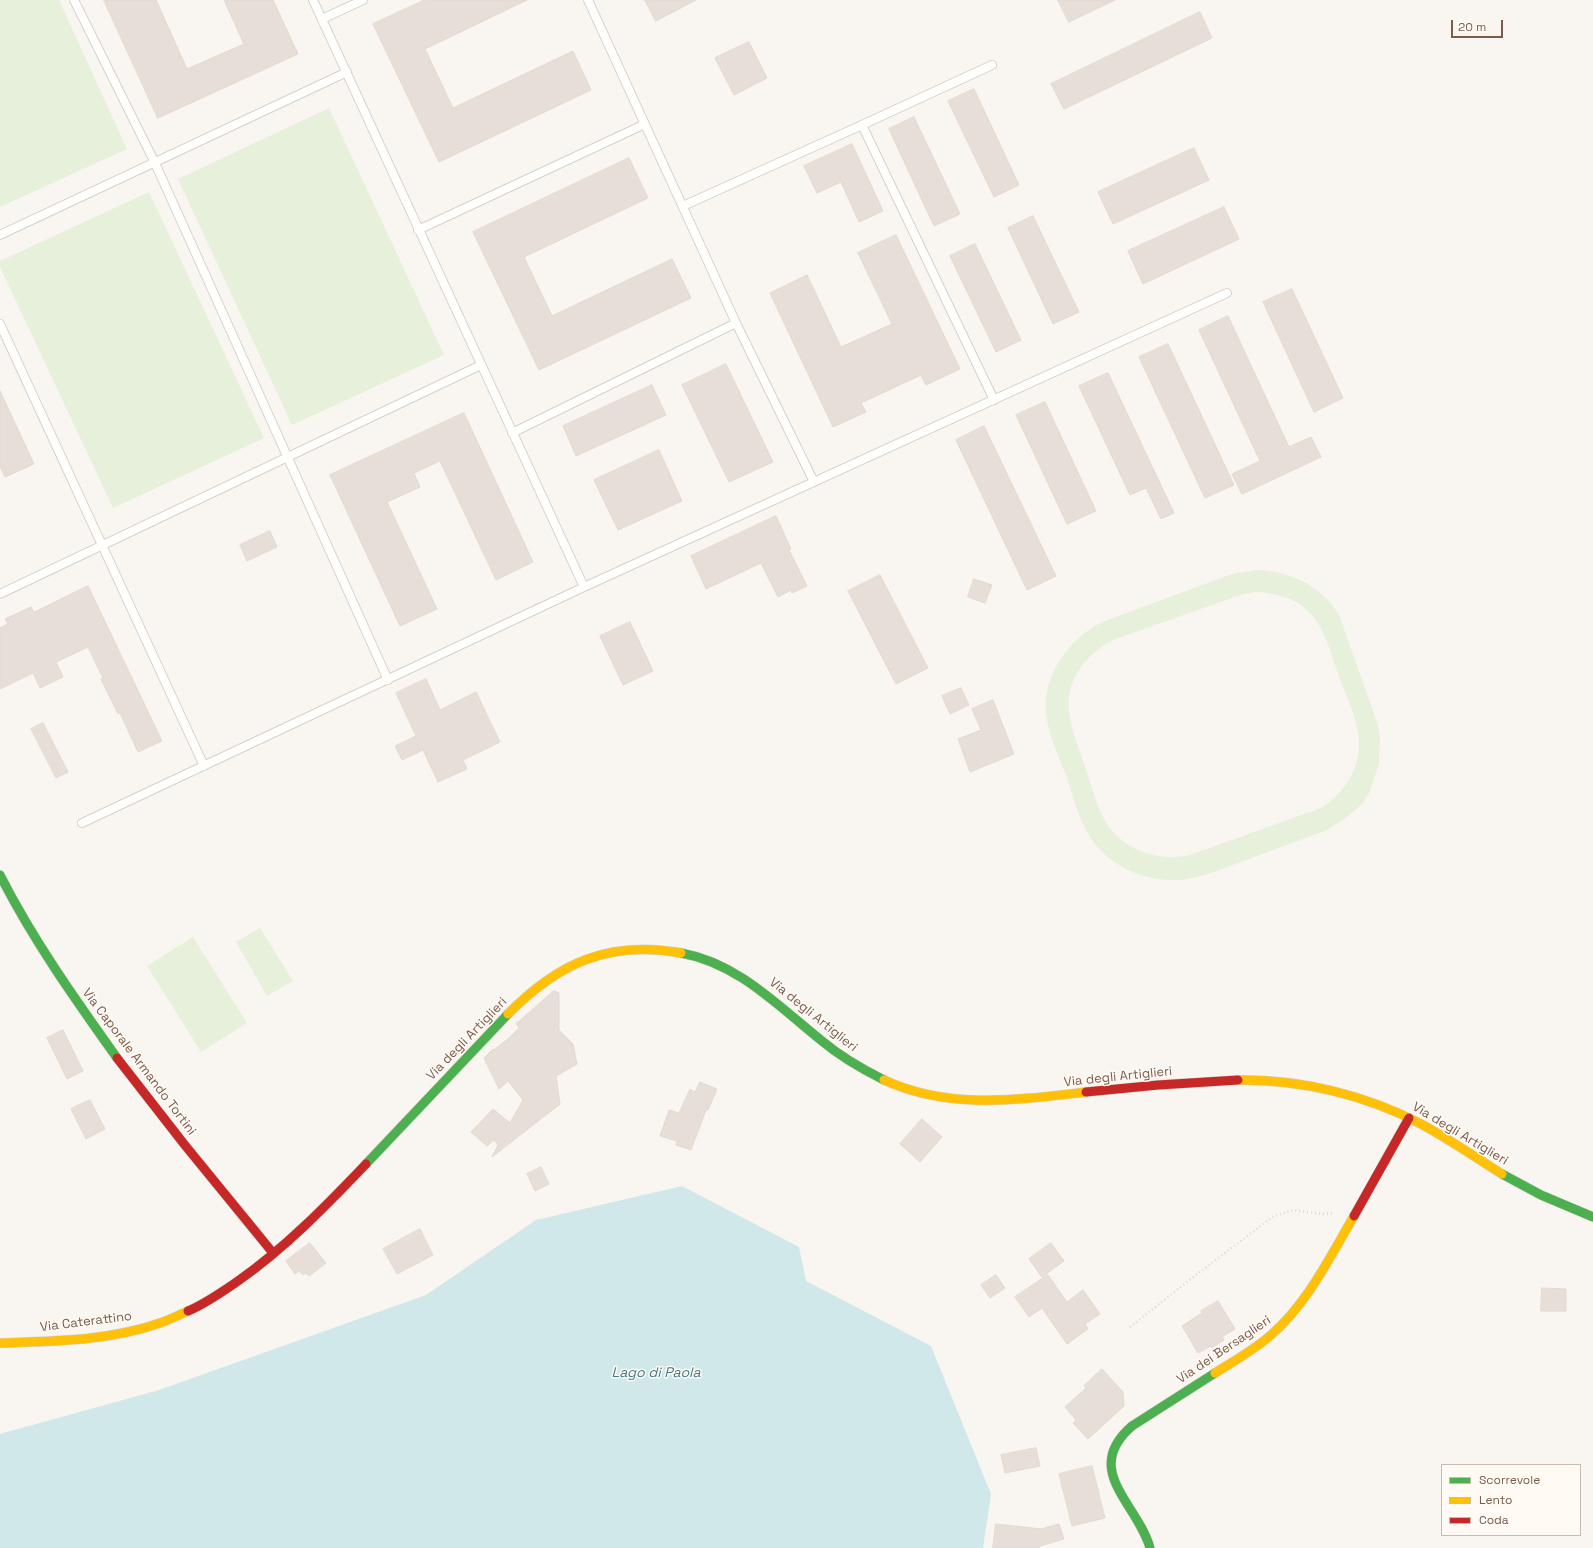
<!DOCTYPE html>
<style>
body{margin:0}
#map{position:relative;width:1593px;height:1548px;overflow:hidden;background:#f9f5f0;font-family:"Space Grotesk",sans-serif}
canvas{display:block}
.legend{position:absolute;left:1441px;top:1464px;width:140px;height:72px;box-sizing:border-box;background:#fffaf3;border:1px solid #cabbb1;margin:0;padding:5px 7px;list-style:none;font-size:12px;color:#7a5c4d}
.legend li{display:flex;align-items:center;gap:8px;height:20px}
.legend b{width:20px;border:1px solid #cabbb1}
.scale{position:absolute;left:1451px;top:20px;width:52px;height:18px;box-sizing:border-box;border:2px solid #7a5c4d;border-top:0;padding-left:5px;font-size:12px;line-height:14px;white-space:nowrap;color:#7a5c4d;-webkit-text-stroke:3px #fffaf3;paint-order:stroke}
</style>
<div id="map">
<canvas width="1593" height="1548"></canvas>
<ul class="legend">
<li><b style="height:5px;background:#4caf50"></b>Scorrevole</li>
<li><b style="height:5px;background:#ffc107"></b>Lento</li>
<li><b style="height:5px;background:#c62828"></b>Coda</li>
</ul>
<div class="scale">20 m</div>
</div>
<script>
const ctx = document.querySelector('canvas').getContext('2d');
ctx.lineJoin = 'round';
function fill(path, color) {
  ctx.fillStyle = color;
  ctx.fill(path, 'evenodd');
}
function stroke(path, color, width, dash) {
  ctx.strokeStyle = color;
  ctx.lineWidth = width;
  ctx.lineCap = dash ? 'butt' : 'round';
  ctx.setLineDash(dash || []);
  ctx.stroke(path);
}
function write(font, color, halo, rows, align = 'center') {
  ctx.font = font + ' "Space Grotesk",sans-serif';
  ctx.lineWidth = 3;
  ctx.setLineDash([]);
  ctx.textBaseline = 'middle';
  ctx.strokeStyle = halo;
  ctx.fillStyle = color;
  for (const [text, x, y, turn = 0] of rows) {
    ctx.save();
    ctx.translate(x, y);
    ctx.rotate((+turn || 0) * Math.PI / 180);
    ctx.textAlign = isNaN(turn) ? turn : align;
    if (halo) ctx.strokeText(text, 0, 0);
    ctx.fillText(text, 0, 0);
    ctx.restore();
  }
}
fill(new Path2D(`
 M 0,0 L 59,0 L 127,149 L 0,207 Z
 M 329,108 L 444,355 L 292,425 L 178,179 Z
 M 149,192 L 264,438 L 113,508 L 0,267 L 0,261 Z
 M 1257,570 C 1290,571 1322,586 1339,615 L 1378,725 L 1380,738 L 1379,764 L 1369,793 L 1362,804 L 1347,817 L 1327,830 L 1211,873 C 1201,876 1190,879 1179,880 C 1139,882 1099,861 1083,824 C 1076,809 1072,793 1067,778 C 1059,757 1048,735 1046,712 C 1043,674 1069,639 1102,622 L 1232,574 ZM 1257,592 C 1318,596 1324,632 1341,682 C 1347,697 1354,712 1357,728 C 1365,761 1348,791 1321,808 L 1190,855 C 1159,862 1125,851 1107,824 C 1097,808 1092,787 1086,769 C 1080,751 1071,731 1069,711 C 1065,680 1087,653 1113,640 L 1240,595 Z
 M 260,928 L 293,981 L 267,996 L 236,942 Z
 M 193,937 L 247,1023 L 201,1052 L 147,966 Z`), '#e7f0db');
fill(new Path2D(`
 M 682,1186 L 799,1247 L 806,1281 L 931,1346 L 991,1494 L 983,1548 L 0,1548 L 0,1434 L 159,1390 L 426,1295 L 536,1220 Z`), '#d0e8ea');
const building = new Path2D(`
 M 104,0 L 156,0 L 187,69 L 244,44 L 224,0 L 273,0 L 298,54 L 158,118 Z
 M 425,0 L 527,0 L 425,49 L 453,108 L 573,51 L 591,90 L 439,162 L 373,24 Z
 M 645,0 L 696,0 L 656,21 Z
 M 1058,0 L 1115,0 L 1069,22 Z
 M 1200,12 L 1212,38 L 1064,109 L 1051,84 Z
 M 749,42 L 767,78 L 734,95 L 715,58 Z
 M 974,89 L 1019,185 L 994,197 L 948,101 Z
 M 914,117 L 960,214 L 934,226 L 889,129 Z
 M 852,144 L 883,211 L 859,222 L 841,182 L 817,193 L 804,166 Z
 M 1194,148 L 1209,180 L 1113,224 L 1098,192 Z
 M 629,158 L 648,198 L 524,257 L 552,316 L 672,259 L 691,298 L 539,370 L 473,232 Z
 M 1224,207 L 1239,239 L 1143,284 L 1128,251 Z
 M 1033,216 L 1079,312 L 1053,324 L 1008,228 Z
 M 896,235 L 960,369 L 926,385 L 921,375 L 861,403 L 866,412 L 833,427 L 770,293 L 807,275 L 841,347 L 892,324 L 858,253 Z
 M 975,244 L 1021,340 L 996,352 L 950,256 Z
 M 1292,289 L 1343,398 L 1314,412 L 1263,302 Z
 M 1228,316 L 1289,447 L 1311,437 L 1321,457 L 1242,494 L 1232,474 L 1260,461 L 1199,330 Z
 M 1168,344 L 1234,485 L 1205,498 L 1139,357 Z
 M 726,364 L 773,462 L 729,482 L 682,385 Z
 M 1108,373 L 1174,513 L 1161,519 L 1146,488 L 1130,495 L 1079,386 Z
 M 652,385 L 666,415 L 576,456 L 563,426 Z
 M 0,391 L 34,464 L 5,477 L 0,466 Z
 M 1045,402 L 1096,511 L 1067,524 L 1016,415 Z
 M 464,413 L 533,562 L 496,580 L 440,461 L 414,473 L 420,487 L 387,502 L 437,609 L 400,626 L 330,475 Z
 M 984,426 L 1056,576 L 1027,590 L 956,440 Z
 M 659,450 L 682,501 L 618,530 L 594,480 Z
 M 776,516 L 791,549 L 789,550 L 807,586 L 792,593 L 791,590 L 778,597 L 761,563 L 706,589 L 691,556 Z
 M 270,531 L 277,547 L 247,561 L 240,545 Z
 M 880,575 L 928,668 L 896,684 L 848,591 Z
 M 974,579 L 992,585 L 985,603 L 968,597 Z
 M 88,586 L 162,741 L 138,752 L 120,713 L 118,714 L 101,679 L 103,678 L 88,647 L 56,662 L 63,677 L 40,688 L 33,673 L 0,689 L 0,628 L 8,624 L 5,619 L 31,607 L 34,612 Z
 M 630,622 L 653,671 L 623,685 L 600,636 Z
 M 426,679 L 440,710 L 476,692 L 500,742 L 463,760 L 467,769 L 438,782 L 423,750 L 402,760 L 395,746 L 416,736 L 396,693 Z
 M 961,688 L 969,705 L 950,714 L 942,696 Z
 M 993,700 L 1014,754 L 970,772 L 958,739 L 981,730 L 972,709 Z
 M 43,723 L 68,772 L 56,778 L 31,729 Z
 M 554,991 L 559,993 L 559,1030 L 573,1044 L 577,1064 L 556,1076 L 560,1104 L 492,1157 L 498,1145 L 494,1140 L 487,1146 L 471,1132 L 493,1109 L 510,1123 L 523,1100 L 508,1081 L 499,1089 L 484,1058 L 493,1049 L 494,1050 L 509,1038 L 519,1028 L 516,1023 L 518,1022 Z
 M 63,1030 L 83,1071 L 67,1079 L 47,1038 Z
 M 700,1082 L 717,1089 L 708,1110 L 706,1110 L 691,1150 L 676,1145 L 677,1141 L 660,1136 L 669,1110 L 679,1113 L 690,1089 L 695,1092 Z
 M 90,1100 L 105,1129 L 86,1139 L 71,1109 Z
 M 922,1119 L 942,1137 L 920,1162 L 900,1144 Z
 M 541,1167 L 549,1184 L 535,1191 L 527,1174 Z
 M 420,1229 L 433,1255 L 397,1274 L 383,1249 Z
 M 310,1243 L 326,1263 L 309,1276 L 306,1273 L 303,1275 L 299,1271 L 295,1274 L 286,1261 Z
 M 1051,1243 L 1064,1261 L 1042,1277 L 1029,1259 Z
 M 996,1275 L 1005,1288 L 990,1298 L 981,1285 Z
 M 1048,1275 L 1067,1302 L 1083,1290 L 1100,1314 L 1085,1324 L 1088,1329 L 1067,1344 L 1042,1308 L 1029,1317 L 1015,1297 Z
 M 1542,1288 L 1566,1289 L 1566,1311 L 1541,1311 Z
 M 1218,1301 L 1235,1329 L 1222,1337 L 1224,1340 L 1212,1348 L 1211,1346 L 1198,1353 L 1182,1326 L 1202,1313 L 1201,1311 Z
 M 1102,1369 L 1123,1392 L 1124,1406 L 1088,1439 L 1073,1423 L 1076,1420 L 1065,1407 L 1086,1388 L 1084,1386 Z
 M 1036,1448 L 1040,1466 L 1005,1473 L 1001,1455 Z
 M 1092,1466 L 1105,1518 L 1072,1526 L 1059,1474 Z
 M 996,1524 L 1041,1529 L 1059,1524 L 1064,1539 L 1040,1546 L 1039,1548 L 993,1548 Z`);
fill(building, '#e6ded7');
stroke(building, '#e2d8d2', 1);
const lane = new Path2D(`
 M 74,0 L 155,163 L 388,680
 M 313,0 L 584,587
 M 588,0 L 736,323 L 814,482
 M 322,19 L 363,0
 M 862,125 L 994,400
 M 683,206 L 862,125 L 992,65
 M 418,230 L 645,124
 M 0,235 L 347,72
 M 0,324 L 204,766
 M 512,433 L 736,323
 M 0,594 L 481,365
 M 82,823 L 584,587 L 1227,293`);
const fast = new Path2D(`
 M 0,875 C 33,940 75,999 117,1058
 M 681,953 C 738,963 778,1006 822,1041 C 841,1057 862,1069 884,1080
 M 366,1164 L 508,1014
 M 1502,1174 L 1541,1195 L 1593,1217
 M 1150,1548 C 1138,1504 1081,1470 1132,1426 L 1215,1373`);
const slow = new Path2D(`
 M 508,1014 C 558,963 609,940 681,953
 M 884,1080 C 949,1110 1018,1100 1086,1092
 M 1238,1080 C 1300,1079 1366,1095 1421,1124 C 1449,1139 1475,1157 1502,1174
 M 0,1343 C 53,1341 109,1341 160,1323 C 169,1320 179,1315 188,1311
 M 1215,1373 C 1234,1361 1254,1350 1271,1335 C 1307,1304 1330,1257 1354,1216`);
const jam = new Path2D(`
 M 117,1058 L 184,1144 L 273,1253
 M 1086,1092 L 1158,1085 L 1238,1080
 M 1354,1216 L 1409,1118
 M 188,1311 C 205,1304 222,1292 238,1281 C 285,1248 326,1206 366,1164`);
stroke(lane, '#d7d1cb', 10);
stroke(fast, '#d9d2cb', 10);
stroke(slow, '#d9d2cb', 10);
stroke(jam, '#d9d2cb', 10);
stroke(new Path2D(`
 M 1130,1327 L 1201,1271 L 1274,1216 L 1293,1210 L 1322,1214 L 1334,1213`), '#dcd5d0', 2.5, [1, 3]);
stroke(lane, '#fefefd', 8);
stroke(fast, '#4caf50', 9);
stroke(slow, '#ffc107', 9);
stroke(jam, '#c62828', 9);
write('13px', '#7a5c4d', '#fffaf3', [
 ["Via degli Artiglieri",813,1015,39],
 ["Via degli Artiglieri",467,1039,-46],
 ["Via Caporale Armando Tortini",139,1062,53],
 ["Via degli Artiglieri",1118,1077,-6],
 ["Via degli Artiglieri",1460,1134,31],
 ["Via Caterattino",86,1322,-7],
 ["Via dei Bersaglieri",1224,1350,-34]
]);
write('italic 14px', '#437c86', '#fffaf3', [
 ["Lago di Paola",656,1373]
]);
</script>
